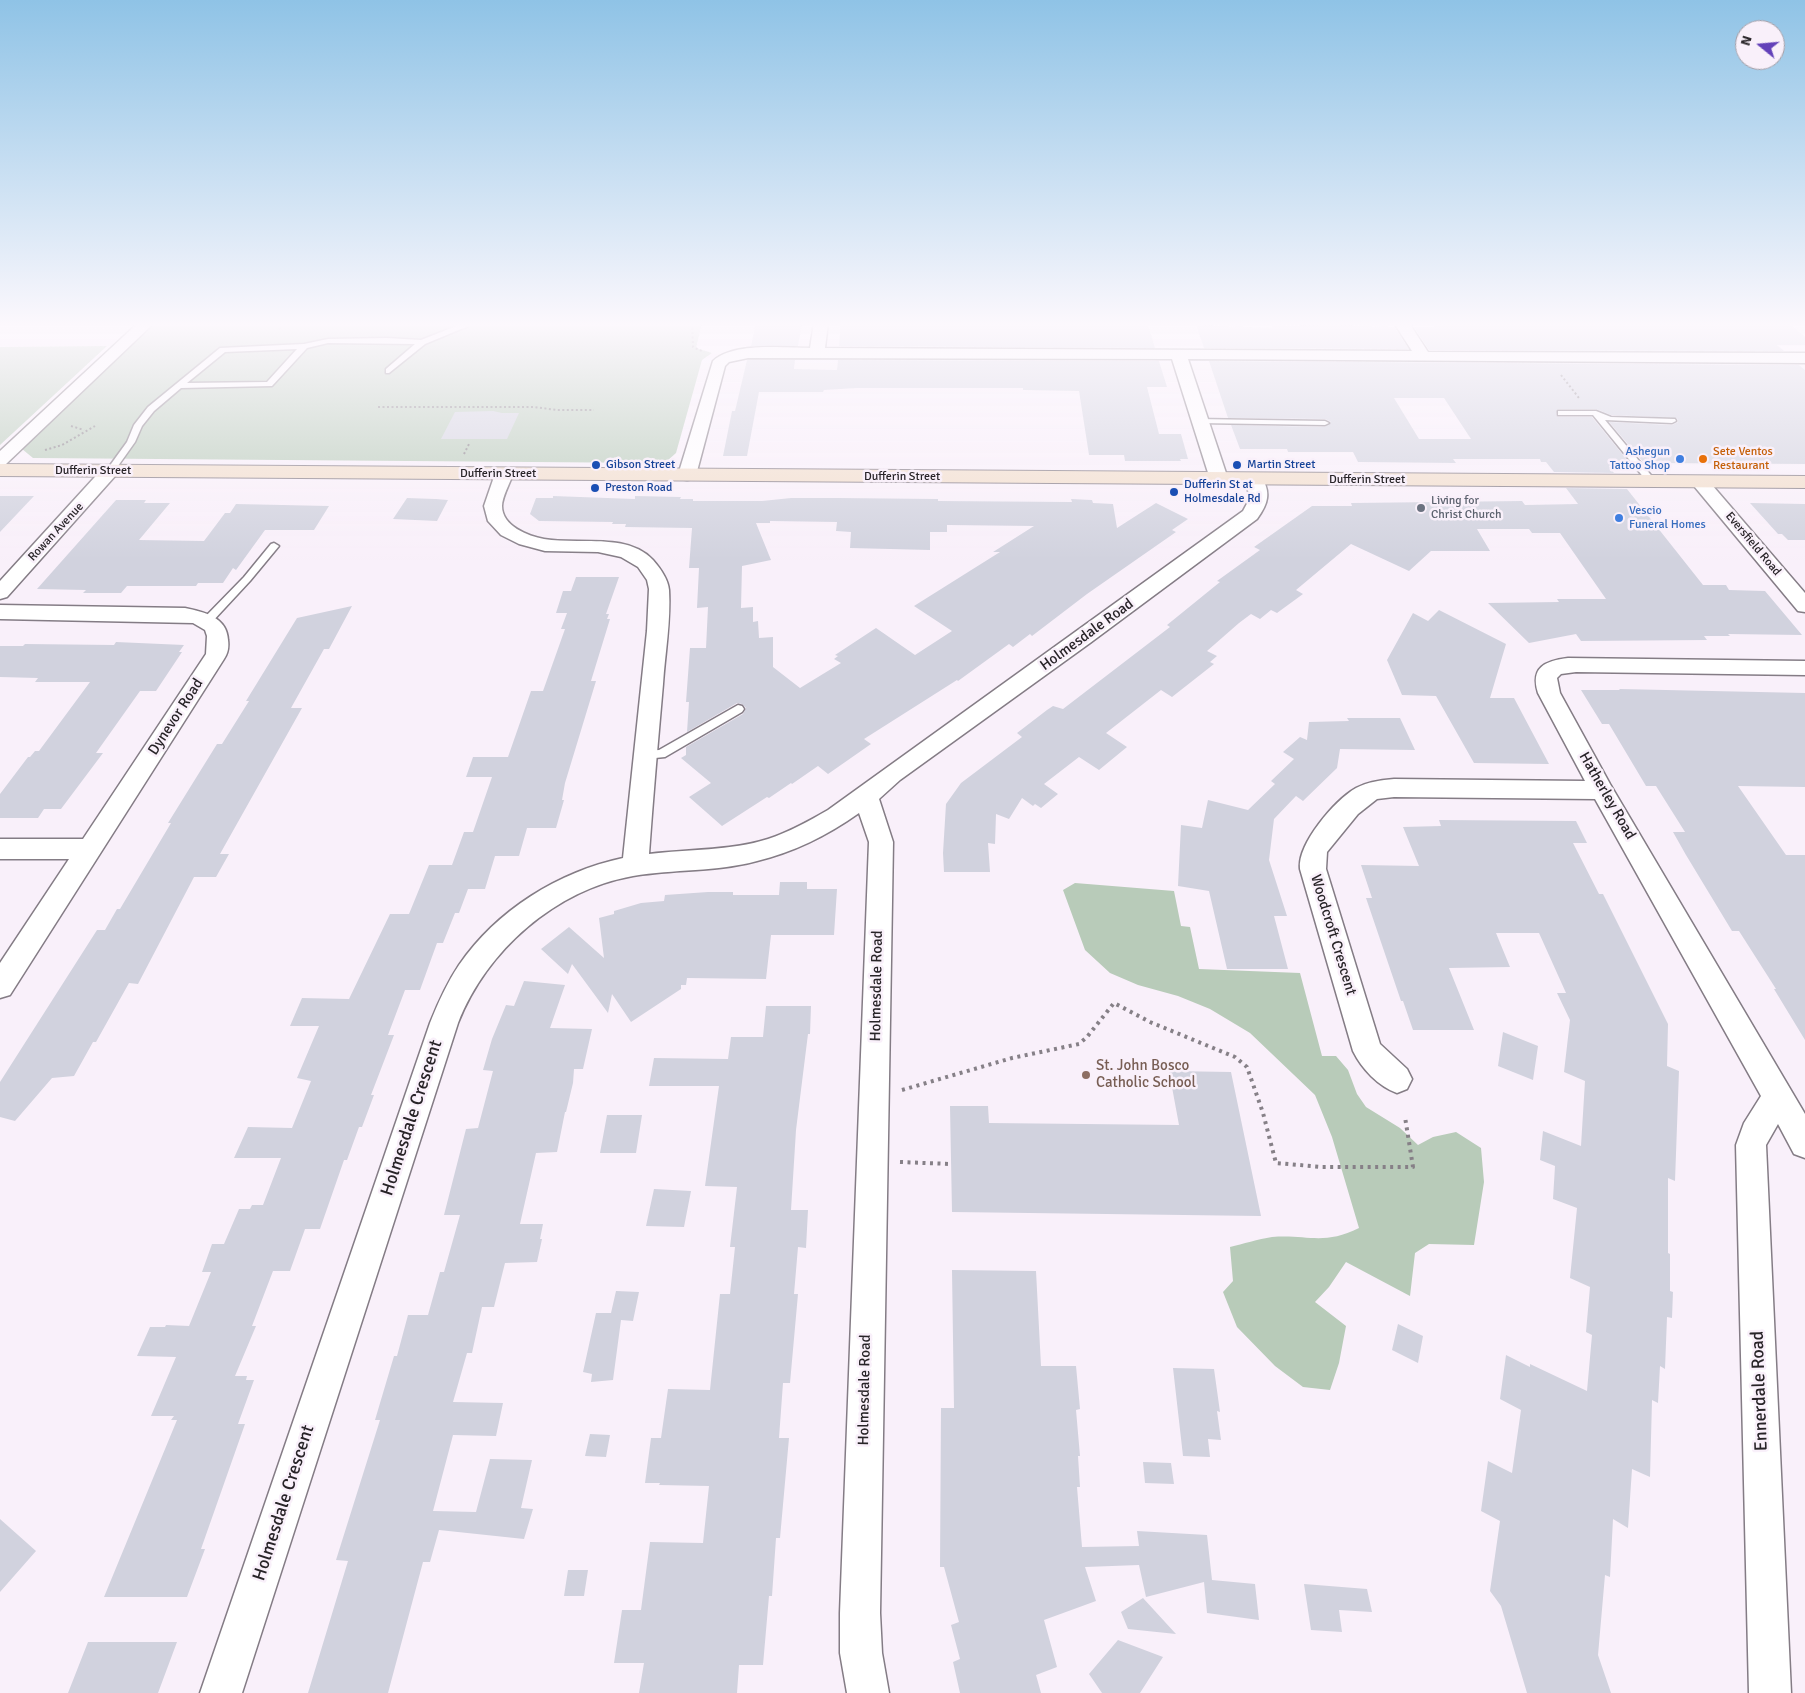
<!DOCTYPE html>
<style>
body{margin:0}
#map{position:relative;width:1805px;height:1693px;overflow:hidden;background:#f9f0fa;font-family:Signika,sans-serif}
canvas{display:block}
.north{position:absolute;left:1735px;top:20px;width:50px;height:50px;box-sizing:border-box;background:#f9f0fa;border:1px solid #a59ea6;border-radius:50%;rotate:287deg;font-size:14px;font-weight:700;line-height:20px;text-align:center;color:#282428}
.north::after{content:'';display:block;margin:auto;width:18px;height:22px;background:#6341b9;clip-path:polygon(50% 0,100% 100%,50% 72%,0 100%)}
</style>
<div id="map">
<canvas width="1805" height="1693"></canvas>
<div class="north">N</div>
</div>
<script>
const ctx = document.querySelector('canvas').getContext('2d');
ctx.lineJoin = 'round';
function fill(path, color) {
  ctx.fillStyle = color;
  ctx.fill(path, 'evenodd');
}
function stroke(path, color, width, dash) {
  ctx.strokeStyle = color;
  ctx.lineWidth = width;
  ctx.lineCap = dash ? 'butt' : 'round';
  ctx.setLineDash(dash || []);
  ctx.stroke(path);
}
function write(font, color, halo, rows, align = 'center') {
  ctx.font = font + ' Signika,sans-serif';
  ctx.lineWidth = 5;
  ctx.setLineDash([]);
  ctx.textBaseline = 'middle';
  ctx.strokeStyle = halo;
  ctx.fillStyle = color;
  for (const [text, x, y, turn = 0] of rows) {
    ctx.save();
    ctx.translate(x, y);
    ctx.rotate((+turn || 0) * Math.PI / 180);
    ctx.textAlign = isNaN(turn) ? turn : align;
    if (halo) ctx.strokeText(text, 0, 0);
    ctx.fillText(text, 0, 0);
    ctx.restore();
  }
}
fill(new Path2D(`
 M 153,323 L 702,323 L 696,348 L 712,353 L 702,360 L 676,453 L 667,461 L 656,463 L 33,458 L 22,449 Z
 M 107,346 L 0,445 L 0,347 Z
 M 1075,883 L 1174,891 L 1181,926 L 1190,927 L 1199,969 L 1300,973 L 1322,1056 L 1336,1056 L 1348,1070 L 1357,1094 L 1366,1107 L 1400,1128 L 1418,1145 L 1433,1137 L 1456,1132 L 1481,1148 L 1484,1182 L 1474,1245 L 1429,1244 L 1415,1253 L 1410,1296 L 1346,1262 L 1329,1287 L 1315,1302 L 1346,1326 L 1339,1363 L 1330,1390 L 1303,1387 L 1275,1366 L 1237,1327 L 1223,1292 L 1233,1281 L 1230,1247 C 1243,1244 1258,1239 1272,1237 C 1307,1234 1323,1246 1359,1228 L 1332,1137 L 1315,1095 L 1250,1033 L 1210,1009 L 1178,996 L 1138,985 L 1110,973 L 1085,950 L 1063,890 Z`), '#b8cbb9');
fill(new Path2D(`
 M 756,323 L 802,323 L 798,346 L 751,346 Z
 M 841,323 L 1148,325 L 1155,348 L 839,346 Z
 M 1432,323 L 1554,323 L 1557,326 L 1619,326 L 1618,325 L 1632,325 L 1631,323 L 1790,324 L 1805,337 L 1805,345 L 1777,345 L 1784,351 L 1429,350 L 1414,327 L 1435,327 Z
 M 1196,325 L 1273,328 L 1272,326 L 1283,326 L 1333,325 L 1394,327 L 1409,349 L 1204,348 Z
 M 747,360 L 795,360 L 794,369 L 837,370 L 838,360 L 1159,361 L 1167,387 L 1147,387 L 1159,434 L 1181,434 L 1188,459 L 1180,459 L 1181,461 L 1125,461 L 1124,455 L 1089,455 L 1079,391 L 1023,390 L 1023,388 L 857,388 L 824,390 L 823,392 L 759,392 L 747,456 L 723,456 L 732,411 L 735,411 Z
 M 1209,361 L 1799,365 L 1805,370 L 1805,464 L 1644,463 L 1609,422 L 1672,425 L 1678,422 L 1677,418 L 1611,415 L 1596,409 L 1558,409 L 1556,415 L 1558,417 L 1592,417 L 1632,466 L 1609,466 L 1614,473 L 1554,472 L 1546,462 L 1541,462 L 1540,459 L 1453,459 L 1456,463 L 1358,462 L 1353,452 L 1288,452 L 1287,449 L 1240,449 L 1231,425 L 1325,427 L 1331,422 L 1325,419 L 1228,418 ZM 1394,398 L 1444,398 L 1471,439 L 1419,439 Z
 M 493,411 L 502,413 L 519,413 L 507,439 L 441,439 L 455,412 Z
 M 1566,488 L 1627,489 L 1703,585 L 1726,585 L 1729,590 L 1765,591 L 1802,635 L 1728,634 L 1730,636 L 1704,636 L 1707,640 L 1581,641 L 1576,634 L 1529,643 L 1488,603 L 1559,602 L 1557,599 L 1606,599 L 1560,533 L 1532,533 L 1529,529 L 1477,529 L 1490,551 L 1431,551 L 1409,571 L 1351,544 L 1296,590 L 1303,594 L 1277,613 L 1271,610 L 1260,619 L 1251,614 L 1239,623 L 1207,651 L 1217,656 L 1210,662 L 1214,664 L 1172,697 L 1161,690 L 1106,733 L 1127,747 L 1099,770 L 1079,757 L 1044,784 L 1058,794 L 1041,808 L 1035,804 L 1033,806 L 1022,798 L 1009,819 L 996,814 L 995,844 L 988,843 L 990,872 L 944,872 L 943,853 L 946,804 L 961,783 L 1022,737 L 1017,733 L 1047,710 L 1053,706 L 1063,709 L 1170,627 L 1167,625 L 1220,582 L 1217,581 L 1260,550 L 1254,547 L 1312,506 L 1352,506 L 1351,503 L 1522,501 L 1525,505 L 1578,504 Z
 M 0,496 L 34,496 L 0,532 Z
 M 553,496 L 635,499 L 635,496 L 681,497 L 680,499 L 693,499 L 693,501 L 762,501 L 791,498 L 839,498 L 938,499 L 938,501 L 1072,502 L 1071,499 L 1092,500 L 1093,503 L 1113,504 L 1117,528 L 1156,503 L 1188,519 L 1172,530 L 1176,532 L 1087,594 L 1032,636 L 1030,634 L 1013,647 L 1009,644 L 958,681 L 957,680 L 864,739 L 871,744 L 828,774 L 818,766 L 792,784 L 791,783 L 769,798 L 767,797 L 722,826 L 689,797 L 711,783 L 681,758 L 686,755 L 686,747 L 743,714 L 746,708 L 742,704 L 737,703 L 687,732 L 689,702 L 686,702 L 690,648 L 706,648 L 708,607 L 697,608 L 699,568 L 689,568 L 692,528 L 625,527 L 626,524 L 612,524 L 613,522 L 539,521 L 530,514 L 536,498 L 553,498 ZM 770,521 L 837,522 L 836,531 L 851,532 L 850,548 L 930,550 L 930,532 L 947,532 L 947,525 L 1034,526 L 993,552 L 1000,552 L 914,606 L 952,631 L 915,655 L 876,628 L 835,655 L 838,656 L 834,659 L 841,663 L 800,688 L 773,667 L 773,637 L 759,638 L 758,621 L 753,622 L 753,607 L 741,608 L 742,566 L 771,560 L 756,523 L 770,523 Z
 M 407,498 L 436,499 L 448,500 L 437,521 L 393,519 Z
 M 116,500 L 146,500 L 144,503 L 170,503 L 139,540 L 204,541 L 225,513 L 230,513 L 236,504 L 329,506 L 314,530 L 265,530 L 236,570 L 233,568 L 223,583 L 198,583 L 196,586 L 127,586 L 121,593 L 83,593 L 86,590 L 37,589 Z
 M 1750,503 L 1805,504 L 1805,540 L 1788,540 L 1782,534 L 1778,534 Z
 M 576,577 L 619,577 L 606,614 L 609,614 L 607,619 L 610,619 L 591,681 L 596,681 L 565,783 L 562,800 L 564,800 L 556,828 L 527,828 L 519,856 L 495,856 L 485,889 L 468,889 L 459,913 L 455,913 L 443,943 L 437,943 L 420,990 L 405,990 L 388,1035 L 394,1035 L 371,1095 L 374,1095 L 362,1127 L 359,1127 L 347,1160 L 344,1160 L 320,1229 L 305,1229 L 290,1271 L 273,1271 L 252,1326 L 256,1326 L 235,1376 L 247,1376 L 246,1380 L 254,1380 L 238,1424 L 245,1424 L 201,1549 L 205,1549 L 187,1597 L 104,1597 L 177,1420 L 171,1420 L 174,1416 L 151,1416 L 176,1357 L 137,1356 L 150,1327 L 165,1327 L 166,1325 L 189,1326 L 211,1272 L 202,1272 L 212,1244 L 224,1244 L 239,1209 L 250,1209 L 252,1205 L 263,1205 L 281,1158 L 234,1158 L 248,1127 L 292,1128 L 311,1081 L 297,1078 L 319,1026 L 290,1026 L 302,998 L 349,999 L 390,914 L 409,914 L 429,865 L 452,865 L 464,832 L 473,832 L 492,777 L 466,777 L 473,757 L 508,757 L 531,691 L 543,691 L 565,629 L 561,629 L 567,613 L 556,613 L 563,591 L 571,591 Z
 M 352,606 L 329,649 L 324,649 L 291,708 L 302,708 L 220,854 L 229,854 L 216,877 L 194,877 L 138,984 L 129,983 L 96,1042 L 93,1042 L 74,1076 L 52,1078 L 15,1121 L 0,1117 L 0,1082 L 97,930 L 105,930 L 117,909 L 120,909 L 171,823 L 168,823 L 217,744 L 222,744 L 249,701 L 246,701 L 297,618 Z
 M 1439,610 L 1506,644 L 1490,698 L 1514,698 L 1549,764 L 1474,763 L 1436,696 L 1402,695 L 1387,660 L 1413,613 L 1428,621 Z
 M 116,642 L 184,645 L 179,652 L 182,652 L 156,691 L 140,691 L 96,753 L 103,753 L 61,809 L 44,809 L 38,818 L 0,818 L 0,794 L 28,757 L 30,757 L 35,751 L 39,751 L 90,682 L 35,682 L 38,678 L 0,677 L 0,646 L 23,646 L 25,644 L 114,645 Z
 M 1619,689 L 1805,693 L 1805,787 L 1738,786 L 1786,855 L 1805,855 L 1805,1040 L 1774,989 L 1776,989 L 1739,931 L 1732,931 L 1686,855 L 1673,832 L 1685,832 L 1656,786 L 1646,786 L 1609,724 L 1602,724 L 1581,690 L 1620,690 Z
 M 1347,718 L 1400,718 L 1415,750 L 1340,749 L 1337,768 L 1303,801 L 1296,796 L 1274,819 L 1269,860 L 1287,916 L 1274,916 L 1288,969 L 1227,969 L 1209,891 L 1178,886 L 1181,825 L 1202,828 L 1208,800 L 1248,810 L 1275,784 L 1271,781 L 1294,759 L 1283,752 L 1300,737 L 1307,740 L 1309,722 L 1349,721 Z
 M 1439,820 L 1576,821 L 1587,843 L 1573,843 L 1599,894 L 1603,894 L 1668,1024 L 1667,1066 L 1679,1071 L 1675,1181 L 1668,1178 L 1668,1253 L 1670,1254 L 1670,1291 L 1673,1292 L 1672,1318 L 1667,1317 L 1665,1369 L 1660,1366 L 1658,1403 L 1652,1400 L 1650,1477 L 1632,1469 L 1628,1528 L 1613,1519 L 1610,1577 L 1605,1575 L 1598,1655 L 1611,1693 L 1527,1693 L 1501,1606 L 1490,1591 L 1500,1521 L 1481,1511 L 1488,1461 L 1512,1473 L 1521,1410 L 1500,1399 L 1506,1355 L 1530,1367 L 1530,1364 L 1587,1391 L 1592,1335 L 1586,1332 L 1590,1287 L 1570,1278 L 1577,1208 L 1553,1199 L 1555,1166 L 1540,1160 L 1543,1131 L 1581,1146 L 1585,1081 L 1564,1072 L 1570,1020 L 1557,993 L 1566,993 L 1539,933 L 1496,933 L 1510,967 L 1449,968 L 1474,1030 L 1413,1030 L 1403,1001 L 1401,1001 L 1366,898 L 1372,898 L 1361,865 L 1419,866 L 1403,827 L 1441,826 Z
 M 780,882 L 807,882 L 807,889 L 837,889 L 834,935 L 771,935 L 766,979 L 687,978 L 686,985 L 681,985 L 681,989 L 631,1022 L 612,994 L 608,1013 L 572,964 L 568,974 L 541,949 L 569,927 L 604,958 L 599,918 L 614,914 L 614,911 L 641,903 L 664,901 L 665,895 L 708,892 L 733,892 L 733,895 L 779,895 Z
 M 524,981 L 565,985 L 550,1028 L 592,1029 L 583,1069 L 574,1069 L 573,1083 L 566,1112 L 565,1112 L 557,1152 L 536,1153 L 520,1224 L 543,1224 L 540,1239 L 542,1239 L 537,1262 L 505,1263 L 494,1307 L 482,1307 L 472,1353 L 467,1353 L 453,1402 L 503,1403 L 496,1436 L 453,1435 L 433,1511 L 476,1512 L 490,1459 L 532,1460 L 521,1508 L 533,1509 L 524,1539 L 439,1530 L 430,1562 L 423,1562 L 388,1693 L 308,1693 L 348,1561 L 336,1560 L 380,1420 L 375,1420 L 394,1356 L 397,1356 L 408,1315 L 428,1315 L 440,1272 L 444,1272 L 460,1215 L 444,1215 L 466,1129 L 478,1128 L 493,1071 L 483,1070 L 492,1039 L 506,1005 L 514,1006 Z
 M 766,1006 L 811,1006 L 810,1034 L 808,1034 L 796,1130 L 791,1210 L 808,1210 L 806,1248 L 798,1247 L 794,1294 L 798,1294 L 790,1383 L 783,1383 L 779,1438 L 789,1438 L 780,1538 L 776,1538 L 772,1596 L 769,1596 L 763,1665 L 739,1665 L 737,1693 L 639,1693 L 644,1663 L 614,1663 L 622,1610 L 641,1610 L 650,1542 L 703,1543 L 709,1486 L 659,1485 L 660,1483 L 645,1483 L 651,1438 L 661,1438 L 668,1389 L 710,1390 L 720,1294 L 730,1294 L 735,1247 L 730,1247 L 737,1187 L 705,1186 L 719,1086 L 649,1086 L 654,1058 L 728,1059 L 731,1037 L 763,1037 Z
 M 1503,1032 L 1538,1046 L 1533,1080 L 1498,1066 Z
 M 1169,1071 L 1231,1072 L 1261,1216 L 952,1212 L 950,1106 L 988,1106 L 989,1123 L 1179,1125 Z
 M 607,1115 L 642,1115 L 636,1153 L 600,1153 Z
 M 654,1189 L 691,1191 L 684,1227 L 646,1226 Z
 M 952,1270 L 1036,1271 L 1041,1366 L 1076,1366 L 1080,1409 L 1076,1410 L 1080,1456 L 1078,1456 L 1080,1487 L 1077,1487 L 1082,1547 L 1139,1546 L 1137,1531 L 1207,1535 L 1212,1580 L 1255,1584 L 1259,1620 L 1207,1613 L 1204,1582 L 1146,1597 L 1139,1565 L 1085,1567 L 1096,1601 L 1044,1620 L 1057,1667 L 1036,1675 L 1041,1693 L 960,1693 L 953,1662 L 960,1659 L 951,1625 L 959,1622 L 944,1567 L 940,1567 L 941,1408 L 954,1408 Z
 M 616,1291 L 639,1292 L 633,1321 L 621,1320 L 613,1380 L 591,1382 L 592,1374 L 583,1372 L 596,1313 L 611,1313 Z
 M 1398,1324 L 1423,1336 L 1418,1363 L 1392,1350 Z
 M 1173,1368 L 1214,1369 L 1220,1412 L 1217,1411 L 1221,1440 L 1208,1439 L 1210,1457 L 1183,1456 Z
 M 590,1434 L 610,1435 L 606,1457 L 585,1456 Z
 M 1143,1462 L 1171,1463 L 1174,1484 L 1145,1483 Z
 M 0,1519 L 36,1551 L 0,1592 Z
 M 568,1570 L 588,1570 L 584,1596 L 564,1596 Z
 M 1304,1584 L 1367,1589 L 1372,1612 L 1339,1610 L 1342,1632 L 1311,1630 Z
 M 1143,1598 L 1176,1634 L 1128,1629 L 1121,1612 Z
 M 1118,1640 L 1163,1657 L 1140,1693 L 1102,1693 L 1089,1674 Z
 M 88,1642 L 177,1642 L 158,1693 L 68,1693 Z`), '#d1d2de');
const lane = new Path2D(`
 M 464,323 L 473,324 L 425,344 L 389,373 L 386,373 L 386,369 L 415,344 L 328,343 L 307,348 L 272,386 L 181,388 L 154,411 L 142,426 L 135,442 L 113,473 L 106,471 L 127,442 L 134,425 L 148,407 L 220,348 L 304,344 L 328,339 L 387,338 L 421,340 ZM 297,349 L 267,382 L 187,383 L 225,352 Z
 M 1558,411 L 1596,411 L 1611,417 L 1675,419 L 1676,421 L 1672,423 L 1605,420 L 1655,480 L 1655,484 L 1649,484 L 1593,415 L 1558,415 Z
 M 1196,419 L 1325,421 L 1329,423 L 1325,425 L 1199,423 L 1196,423 Z
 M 274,543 L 279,546 L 250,581 L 211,623 L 203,623 L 202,621 L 203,619 L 244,577 L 271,544 Z
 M 738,705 L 742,706 L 744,709 L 742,712 L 665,757 L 645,759 L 639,755 L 645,751 L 659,750 Z`);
const street = new Path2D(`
 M 138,323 L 154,323 L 6,464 L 0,465 L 0,451 Z
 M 814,323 L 828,323 L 825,348 L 1412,351 L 1394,323 L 1409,323 L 1428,352 L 1805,353 L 1805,363 L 1188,359 L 1228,479 L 1225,483 L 1219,484 L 1213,483 L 1210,479 L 1172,359 L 748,358 L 729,362 L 725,366 L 696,475 L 693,479 L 687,480 L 681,479 L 678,475 L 713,361 C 734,342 783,348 810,348 Z
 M 110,466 L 116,467 L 119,471 L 116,475 L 7,597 L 0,599 L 0,581 L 104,467 Z
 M 504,469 L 510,470 L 513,474 C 510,483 502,497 502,506 C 502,526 528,536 544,539 C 576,545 628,532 653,560 C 660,568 668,579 669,590 C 671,621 665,653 663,684 C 658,741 653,797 649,854 C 688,849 730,851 768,839 C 789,832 809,821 828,810 L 1243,511 L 1250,498 L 1245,479 L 1248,475 L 1254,474 L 1260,475 C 1272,492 1268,504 1257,519 L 1090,643 L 900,780 L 879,799 L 893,842 L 880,1613 L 882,1653 L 889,1693 L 847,1693 L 840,1653 L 840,1613 L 869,842 L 859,813 C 828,835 794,852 757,861 C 717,872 674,869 633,876 C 555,890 487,950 458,1023 L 242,1693 L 200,1693 L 430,1023 C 438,1003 447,983 459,965 C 497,910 558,872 623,858 L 647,631 L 649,589 L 647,580 L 638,567 L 621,557 L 598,552 L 545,551 L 519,544 L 501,535 L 488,521 L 484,506 L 495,474 L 498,470 Z
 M 1700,477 L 1706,478 L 1805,593 L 1805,612 L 1798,611 L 1694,486 L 1691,482 L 1694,478 Z
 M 0,605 L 185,608 C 204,612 227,617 228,640 C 229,647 228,653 224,659 L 10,995 L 0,998 L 0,963 L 69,859 L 0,859 L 0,839 L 83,839 L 206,654 L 207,636 L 205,630 L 193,623 L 0,619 Z
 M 1568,658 L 1805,661 L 1805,675 L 1576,672 L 1561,674 L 1557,678 L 1560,693 L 1610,784 L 1805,1114 L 1805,1158 L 1794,1154 L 1778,1124 L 1766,1145 L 1791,1693 L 1749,1693 L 1736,1145 L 1744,1123 L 1761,1096 L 1595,799 L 1394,797 L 1377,799 L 1358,814 L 1327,852 L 1326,869 L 1380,1044 L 1407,1069 L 1412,1079 L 1407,1089 L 1397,1093 C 1378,1086 1362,1069 1353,1051 L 1300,869 C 1297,844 1335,800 1356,788 C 1367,782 1381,780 1394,779 L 1585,781 L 1538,693 C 1530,667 1545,661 1568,658 Z`);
const secondary = new Path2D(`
 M 0,464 L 1805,476 L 1805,488 L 0,476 Z`);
stroke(lane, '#847c85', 3);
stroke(street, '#847c85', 3);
stroke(secondary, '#847c85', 2);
stroke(new Path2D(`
 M 692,323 L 693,347 L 704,352
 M 279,329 L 286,323
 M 1561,375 L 1579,398
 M 378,407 L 534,407 L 557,410 L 594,410
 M 71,426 L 84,430
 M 45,450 L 62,445 L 95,426
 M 464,454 L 469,444`), '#868087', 2, [2, 2.5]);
stroke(new Path2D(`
 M 902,1090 L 1012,1058 L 1079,1044 L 1087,1037 L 1114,1003 L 1150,1022 L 1235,1057 L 1247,1067 L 1263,1113 L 1276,1163 L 1322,1167 L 1413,1167 L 1405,1117
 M 900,1162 L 951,1164`), '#868087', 4, [3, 4.5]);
fill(lane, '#fff');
fill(street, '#fff');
fill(secondary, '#f2decc');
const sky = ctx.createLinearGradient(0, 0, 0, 560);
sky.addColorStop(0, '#8fc3e6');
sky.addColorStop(0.58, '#fcf8fd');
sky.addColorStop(1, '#fcf8fd00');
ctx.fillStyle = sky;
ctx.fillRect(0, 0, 1805, 560);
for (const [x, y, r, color] of [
 [1680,459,5,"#3f7fe0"],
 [1703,459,5,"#e8710a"],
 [596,465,5,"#1a4fb4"],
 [1237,465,5,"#1a4fb4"],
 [595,488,5,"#1a4fb4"],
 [1174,492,5,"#1a4fb4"],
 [1421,508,5,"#6b7280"],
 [1619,518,5,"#3f7fe0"],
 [1086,1075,5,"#8d6e63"]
]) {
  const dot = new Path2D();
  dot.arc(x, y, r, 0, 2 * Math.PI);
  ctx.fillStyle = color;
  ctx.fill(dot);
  stroke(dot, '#f9f0fa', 2);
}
write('12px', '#366cbe', '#f9f0fa', [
 ["Ashegun",1670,452],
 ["Tattoo Shop",1670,466],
 ["Vescio",1629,511,"left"],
 ["Funeral Homes",1629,525,"left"]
], 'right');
write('12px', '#c56008', '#f9f0fa', [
 ["Sete Ventos",1713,452],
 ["Restaurant",1713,466]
], 'left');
write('12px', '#164399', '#f9f0fa', [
 ["Gibson Street",606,465],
 ["Martin Street",1247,465],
 ["Dufferin St at",1184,485],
 ["Holmesdale Rd",1184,499],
 ["Preston Road",605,488]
], 'left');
write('12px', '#282428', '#f9f0fa', [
 ["Dufferin Street",93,471],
 ["Dufferin Street",498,474],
 ["Dufferin Street",902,477],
 ["Dufferin Street",1367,480],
 ["Rowan Avenue",56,532,-47],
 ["Eversfield Road",1753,544,50]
]);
write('12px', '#5b616d', '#f9f0fa', [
 ["Living for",1431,501],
 ["Christ Church",1431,515]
], 'left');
write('15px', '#282428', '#f9f0fa', [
 ["Holmesdale Road",1087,635,-36],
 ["Dynevor Road",176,717,-57],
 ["Hatherley Road",1607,796,60],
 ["Woodcroft Crescent",1333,935,73],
 ["Holmesdale Road",877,986,-89],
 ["Holmesdale Road",865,1390,-89]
]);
write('15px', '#785e54', '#f9f0fa', [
 ["St. John Bosco",1096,1066],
 ["Catholic School",1096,1083]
], 'left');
write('18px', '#282428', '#f9f0fa', [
 ["Holmesdale Crescent",412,1118,-72],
 ["Ennerdale Road",1760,1391,-92],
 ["Holmesdale Crescent",284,1503,-72]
]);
</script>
